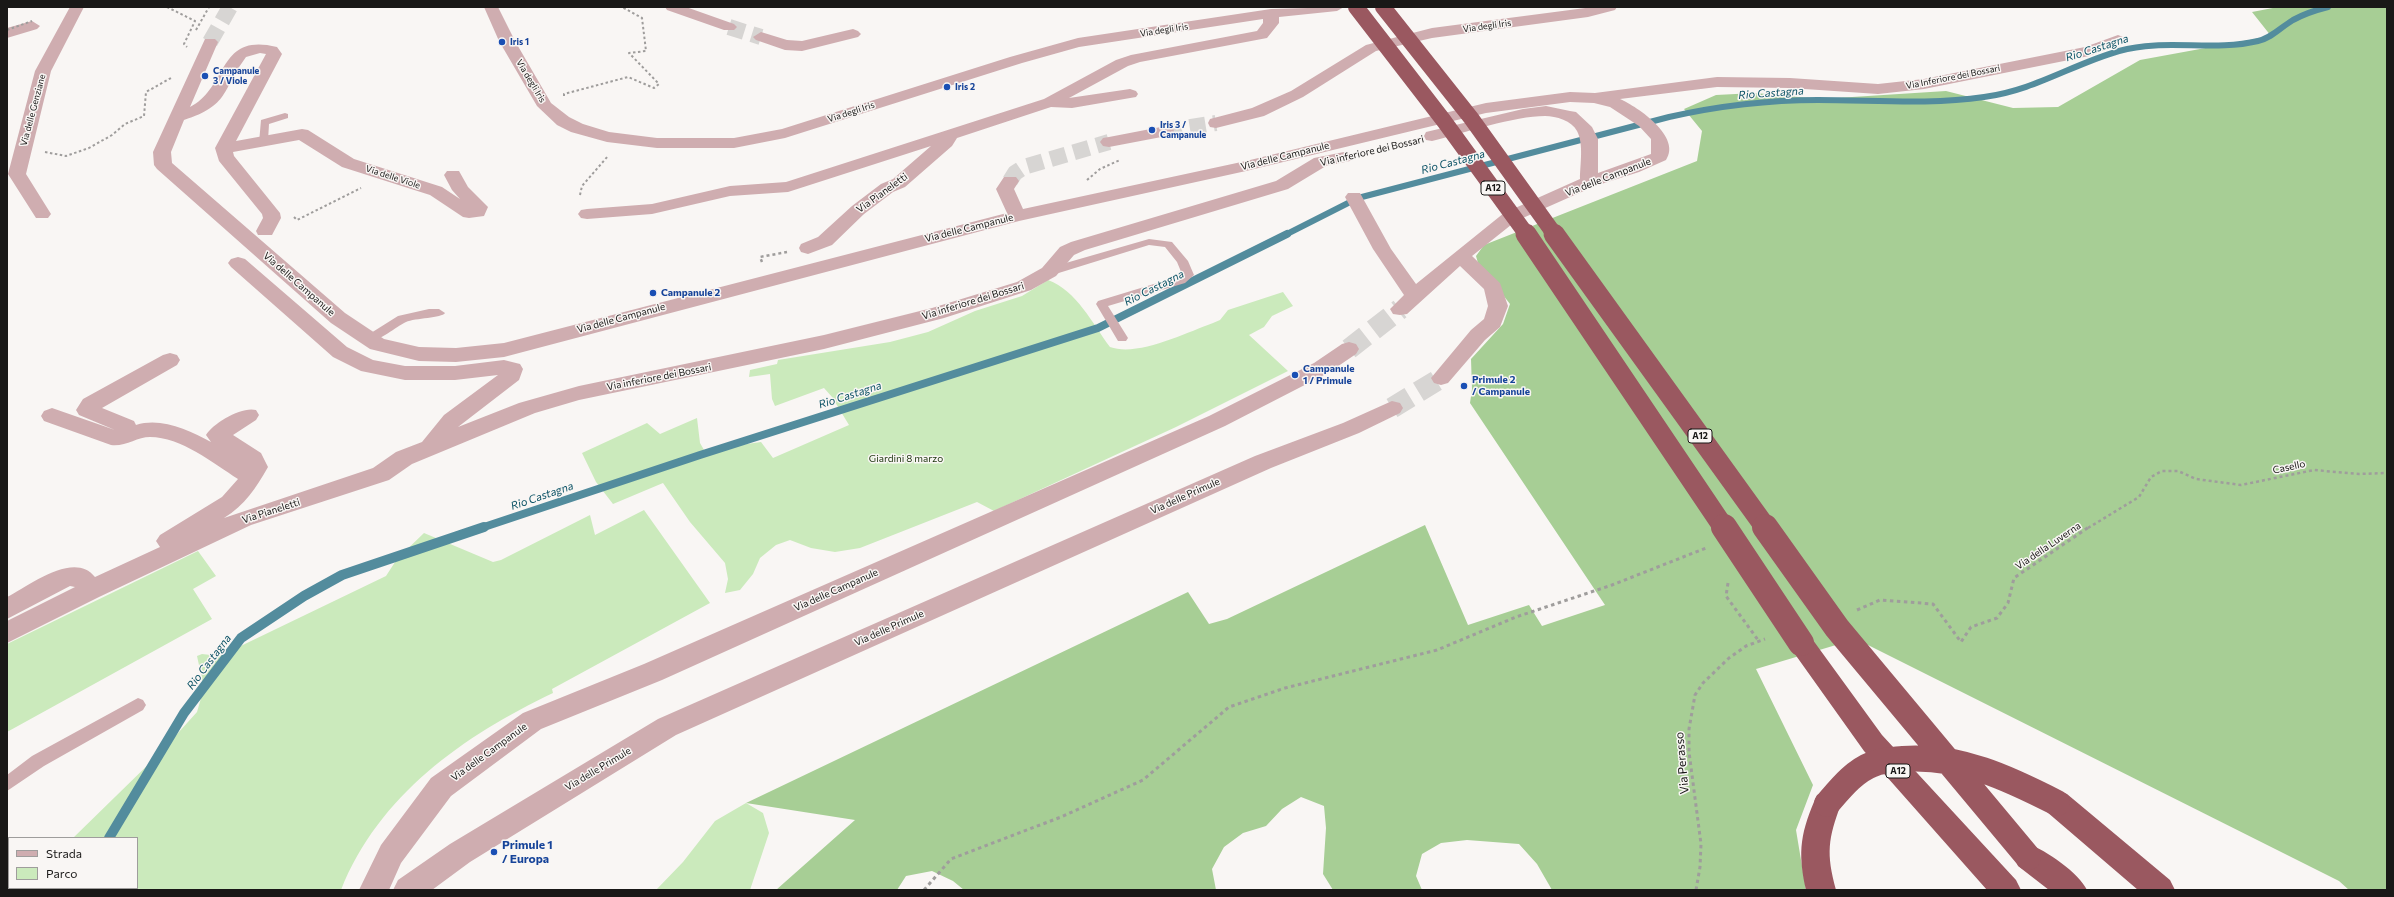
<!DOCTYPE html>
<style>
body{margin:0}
#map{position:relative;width:2394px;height:897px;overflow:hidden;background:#f9f6f4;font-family:Commissioner,sans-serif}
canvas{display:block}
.frame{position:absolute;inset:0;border:8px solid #191817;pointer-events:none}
.legend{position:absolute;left:8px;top:837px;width:130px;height:52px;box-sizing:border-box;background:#f9f6f4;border:1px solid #9f9d9c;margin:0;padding:5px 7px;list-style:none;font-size:12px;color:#191817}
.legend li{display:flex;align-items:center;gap:8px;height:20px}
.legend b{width:20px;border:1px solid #9f9d9c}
</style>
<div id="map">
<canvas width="2394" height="897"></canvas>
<div class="frame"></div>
<ul class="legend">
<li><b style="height:5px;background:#cfadb0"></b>Strada</li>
<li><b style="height:11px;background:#cbeabc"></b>Parco</li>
</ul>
</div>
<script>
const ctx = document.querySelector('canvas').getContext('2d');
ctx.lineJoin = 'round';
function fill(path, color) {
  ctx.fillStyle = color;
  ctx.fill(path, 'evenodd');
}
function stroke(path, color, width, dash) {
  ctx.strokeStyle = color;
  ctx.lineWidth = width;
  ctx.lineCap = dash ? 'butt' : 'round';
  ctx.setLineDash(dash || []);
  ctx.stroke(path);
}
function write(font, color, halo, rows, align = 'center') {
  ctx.font = font + ' Commissioner,sans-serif';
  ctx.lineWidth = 3;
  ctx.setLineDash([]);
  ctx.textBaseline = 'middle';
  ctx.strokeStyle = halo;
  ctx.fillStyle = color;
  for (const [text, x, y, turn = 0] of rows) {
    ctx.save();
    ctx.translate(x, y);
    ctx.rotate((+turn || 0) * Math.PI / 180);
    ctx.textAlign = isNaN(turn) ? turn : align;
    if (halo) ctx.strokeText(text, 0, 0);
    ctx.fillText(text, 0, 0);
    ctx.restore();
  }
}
fill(new Path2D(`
 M 1048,280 C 1077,291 1092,323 1110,347 C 1138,357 1185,333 1213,323 L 1220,320 L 1228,310 L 1283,292 L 1293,306 L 1272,316 L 1264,327 L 1249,335 L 1288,371 L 1176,427 L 994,511 L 977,502 L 860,548 L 835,552 L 811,548 L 790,540 L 776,545 L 760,558 L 753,574 L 740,590 L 725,593 L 728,579 L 725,563 L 690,522 L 663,483 L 613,504 L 596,482 L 582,453 L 647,423 L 660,434 L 697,418 L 700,443 L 704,450 L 761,442 L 773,458 L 849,425 L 832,397 L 824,388 L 775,406 L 772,399 L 770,374 L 749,377 L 750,370 L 777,364 L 778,360 L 890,342 L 928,332 L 975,311 L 1022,296 Z
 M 644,510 L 710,603 L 552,689 L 553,693 C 463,736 379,795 341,890 L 28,890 L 30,888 L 137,888 L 137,838 L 73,838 L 159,754 L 197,712 L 204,688 L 197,656 L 202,654 L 220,656 L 386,576 L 397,559 L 424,533 L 493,562 L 501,560 L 590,515 L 595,535 Z
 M 198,551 L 216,576 L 193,589 L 212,619 L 7,732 L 7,644 Z
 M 746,803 L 763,813 L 769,833 L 750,890 L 656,890 L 683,862 L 715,821 Z`), '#cbeabc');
fill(new Path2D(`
 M 2278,7 L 2387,7 L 2387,890 L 2349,890 L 2339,881 L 1856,639 L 1756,669 L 1813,785 L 1796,830 L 1806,890 L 1552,890 L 1537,864 L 1519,844 L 1467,840 L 1441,843 L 1422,854 L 1416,876 L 1422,890 L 1333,890 L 1323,874 L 1326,828 L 1324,806 L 1301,797 L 1282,809 L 1266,826 L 1243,833 L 1224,847 L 1212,869 L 1216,890 L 964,890 L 953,881 L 932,871 L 906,876 L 897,890 L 776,890 L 855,820 L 746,803 L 1188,592 L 1209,624 L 1227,619 L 1425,525 L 1468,625 L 1529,605 L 1542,626 L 1605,605 L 1470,403 L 1472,389 L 1471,359 L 1503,324 L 1510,304 L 1478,263 L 1476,256 L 1484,245 L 1697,161 L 1702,131 L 1684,109 L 1716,95 L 1755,93 L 1821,99 L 1946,91 L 2013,108 L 2058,107 L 2140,60 L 2271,36 L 2252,12 Z`), '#a7ce95');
stroke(new Path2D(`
 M 1285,235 L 1358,198 L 1669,117 C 1718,106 1768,100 1818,100 C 1874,100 1929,105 1984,97 C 2033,91 2073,64 2119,51 C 2165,38 2212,52 2258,41 C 2272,38 2281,27 2293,20 C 2304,14 2316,10 2328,7`), '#538c9d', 6);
stroke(new Path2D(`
 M 481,528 L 700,455 L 1098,328 L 1287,234`), '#538c9d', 8);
stroke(new Path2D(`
 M 109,838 L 184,713 L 241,638 L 304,596 L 342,575 L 484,527
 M 78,890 L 79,888`), '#538c9d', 10);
stroke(new Path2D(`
 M 729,27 L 761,37
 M 210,42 L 230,7
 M 1166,131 L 1216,123
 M 1010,181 L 1015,173 L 1024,167 L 1109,142`), '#d7d5d3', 16, [16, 8]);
stroke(new Path2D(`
 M 1349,349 L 1400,309
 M 1392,408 L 1441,378`), '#d7d5d3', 21, [21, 10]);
stroke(new Path2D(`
 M 167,7 L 195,21 L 184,44 L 187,47
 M 196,30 L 209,7
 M 564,96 L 564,94 L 628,77 L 654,88 L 659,84 L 629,53 L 646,51 L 642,18 L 622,7
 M 45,152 L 66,156 L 89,148 L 112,135 L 125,124 L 144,116 L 146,92 L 171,78
 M 1087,180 L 1100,169 L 1120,160
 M 580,195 L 582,186 L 608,156
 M 294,217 L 297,220 L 361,188`), '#9f9d9c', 2, [2.5, 2.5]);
stroke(new Path2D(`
 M 762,262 L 760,257 L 787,252
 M 2088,528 L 2139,497 L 2151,477 L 2162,471 L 2178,471 L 2196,479 L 2241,485 L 2314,470 L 2359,474 L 2387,473`), '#9f9d9c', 2.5, [3, 3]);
stroke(new Path2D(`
 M 1728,583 L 1726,596 L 1758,640
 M 1857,610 L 1880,600 L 1933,604 L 1961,642 L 1971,627 L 1997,618 L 2008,603 L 2014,578 L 2089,527
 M 924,890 L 951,859 L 1061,817 L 1143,780 L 1229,707 L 1285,688 L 1437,650 L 1516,617 L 1612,585 L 1706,548
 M 1696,890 L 1700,867 L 1701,844 L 1689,752 L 1689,729 L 1695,695 L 1703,683 L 1729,658 L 1746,646 L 1765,639`), '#9f9d9c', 3, [3.5, 3.5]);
fill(new Path2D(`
 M 285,113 L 288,114 L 288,118 L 269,124 L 268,141 L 263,144 L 259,143 L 261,120 Z
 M 1149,239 L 1172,242 L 1188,261 L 1194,275 L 1185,283 L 1108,306 L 1128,338 L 1126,341 L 1118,341 L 1096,304 L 1098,301 L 1177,277 L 1182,274 L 1177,262 L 1165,247 L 1149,245 L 1049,276 L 1043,272 L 1045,269 Z
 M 429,309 L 439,309 L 445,313 C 442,318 415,318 406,322 C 395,327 377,344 365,341 L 363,338 L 398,316 Z
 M 138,698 L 143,700 L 146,705 L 143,710 L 44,766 L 7,791 L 7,775 L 32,756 Z`), '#cfadb0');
fill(new Path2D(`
 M 70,7 L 84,7 L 51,71 L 26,174 L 51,214 L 48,218 L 36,218 L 8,174 L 35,71 Z
 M 484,7 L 498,7 L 515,41 L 551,103 L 569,117 L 583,124 L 609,132 L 657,138 L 734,138 L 782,129 L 1010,57 L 1078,38 L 1271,9 L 1344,7 L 1337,11 L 1279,17 L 1279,23 L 1267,38 L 1140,62 L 1128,66 L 1069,98 L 1130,89 L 1136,91 L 1138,94 L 1136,97 L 1072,108 L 1051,107 L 957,138 L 952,146 L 905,187 L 893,192 L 864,214 L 832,245 L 808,254 L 801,252 L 799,248 L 801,244 L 818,237 L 852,206 L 881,184 L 893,179 L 931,146 L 788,192 L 730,196 L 652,214 L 587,219 L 581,218 L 578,214 L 581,210 L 587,209 L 652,204 L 730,186 L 786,182 L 1044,99 L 1116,60 L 1131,55 L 1257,31 L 1263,23 L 1263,19 L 1079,47 L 1022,63 L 785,138 L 734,148 L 657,148 L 607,142 L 571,132 L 557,125 L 537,106 L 499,41 Z
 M 665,7 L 686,7 L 734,24 L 737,27 L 734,30 L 724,30 L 667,10 Z
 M 1593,7 L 1617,7 L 1615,10 L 1588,17 L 1432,38 L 1376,51 L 1303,97 L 1264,116 L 1216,128 L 1210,127 L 1208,123 L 1210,119 L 1252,108 L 1291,91 L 1366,45 L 1432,28 Z
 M 32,21 L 40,26 L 37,29 L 7,38 L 7,28 Z
 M 853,29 L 858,31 L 861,34 L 858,37 L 802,51 L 785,50 L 756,40 L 753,37 L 761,32 L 787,40 L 802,41 Z
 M 2118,35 L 2123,37 L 2126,40 L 2123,43 L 2089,56 L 1924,89 L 1878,94 L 1790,88 L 1717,87 L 1620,99 C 1638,107 1682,137 1666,160 L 1639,172 L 1595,186 L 1516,221 L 1472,256 L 1500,283 L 1508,306 L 1500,327 L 1485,340 L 1448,383 L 1441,385 L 1434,383 L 1431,378 L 1471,330 L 1484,319 L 1488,306 L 1484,289 L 1460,266 L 1407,314 L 1400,315 L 1393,314 L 1390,309 L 1404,295 L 1373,249 L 1345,197 L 1348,193 L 1360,193 L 1391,249 L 1416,284 L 1504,213 L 1580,179 C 1580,165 1584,144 1577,131 C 1572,121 1556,116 1545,116 C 1515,116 1463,133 1432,141 L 1426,140 L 1424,136 L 1426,132 L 1523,109 L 1546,106 L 1570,111 L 1576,112 L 1592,127 L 1598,139 L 1598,173 L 1651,154 L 1651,139 L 1639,126 L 1610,107 L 1594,103 L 1570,102 L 1486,113 L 1246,171 L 1019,221 L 504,357 L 456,362 L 419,361 L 370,349 L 331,323 L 157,169 L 154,165 L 153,152 L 205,39 L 215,39 L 218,42 L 190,107 C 229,87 217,32 277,47 L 282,54 L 236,141 L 302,129 L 308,130 L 354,159 L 442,187 L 460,199 L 452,190 L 444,175 L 447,171 L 459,171 L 468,187 L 488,207 L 484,216 L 469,218 L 463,217 L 430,195 L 342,167 L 299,140 L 233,152 L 234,156 L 280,213 L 281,218 L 272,235 L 258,235 L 256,231 L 263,218 L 262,214 L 219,161 L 215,148 L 266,54 L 260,53 L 246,57 C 221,91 230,105 184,120 L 171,152 L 172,163 L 345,313 L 384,339 L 419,347 L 456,348 L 504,343 L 1007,213 L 996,189 L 1004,177 L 1016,177 L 1019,181 L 1014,189 L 1023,209 L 1246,161 L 1486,103 L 1570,92 L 1595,93 L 1717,77 L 1790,78 L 1878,84 L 1924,79 L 2085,47 Z
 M 1166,126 L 1172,127 L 1174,131 L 1172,135 L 1109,147 L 1103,146 L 1100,142 L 1103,138 L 1109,137 Z
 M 1344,152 L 1350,153 L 1353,157 L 1350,161 L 1326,166 L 1288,189 L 1085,250 L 1074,255 L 1056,276 L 1031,290 L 944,318 L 824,349 L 579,400 L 535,413 L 412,464 L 389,480 L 251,525 L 99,597 L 7,643 L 7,621 L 75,587 L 70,586 L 7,619 L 7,597 C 29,586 74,550 95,577 L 160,547 L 156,541 L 160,535 L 222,497 L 238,479 C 213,463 181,437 150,437 C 137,437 125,447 111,445 L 44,421 L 41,416 L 44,411 L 52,408 L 115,430 L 79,415 L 76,410 L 83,399 L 163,355 L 170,353 L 177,355 L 180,360 L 177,365 L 102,408 L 134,421 L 136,425 C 161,417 189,430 211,442 L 206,435 C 213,423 242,406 256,410 L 259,415 L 256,420 L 233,435 L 261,453 L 268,467 C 256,488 245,505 224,518 L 373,468 L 396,452 L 422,442 L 444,415 L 498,375 L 455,380 L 405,380 L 361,371 L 333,357 L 231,267 L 228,263 L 231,259 L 238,257 L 245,259 L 347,347 L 373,360 L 405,366 L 455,366 L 504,360 L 520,364 L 523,369 L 519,380 L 458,427 L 519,403 L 579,386 L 824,335 L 932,308 L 1017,282 L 1042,268 L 1060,247 L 1071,242 L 1276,181 L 1314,158 Z
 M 1349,342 L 1356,344 L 1359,349 L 1356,354 L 1328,373 L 1225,426 L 662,680 L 541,729 L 451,796 L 401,863 L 389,890 L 359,890 L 381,845 L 431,778 L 523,713 L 644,664 L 1209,416 L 1314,363 L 1342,344 Z
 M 1392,401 L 1400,403 L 1403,408 L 1400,413 L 1359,433 L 1271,468 L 676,735 L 470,862 L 432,890 L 393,890 L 398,880 L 450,844 L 658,719 L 1255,456 L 1343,423 Z`), '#cfadb0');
fill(new Path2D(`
 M 1801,633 L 1810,636 L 1882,735 L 2016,880 L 2021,890 L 1987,890 L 1864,751 L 1792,650 L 1788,643 L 1792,636 Z
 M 2057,790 L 2067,794 L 2170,880 L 2175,890 L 2138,890 L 2047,812 L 2043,803 L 2047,794 Z
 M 1827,791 L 1837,795 L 1841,804 C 1828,839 1826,853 1836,890 L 1806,890 C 1797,851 1801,831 1817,795 Z
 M 2028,844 C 2046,850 2079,873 2087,890 L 2049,890 L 2018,866 L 2014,857 L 2018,848 Z`), '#9a5860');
stroke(new Path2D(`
 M 7,30 L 32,21`), '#9f9d9c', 2, [2.5, 2.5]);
stroke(new Path2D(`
 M 1356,7 L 1444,121 L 1527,235
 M 1383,7 L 1471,118 L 1555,235`), '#9a5860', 16);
stroke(new Path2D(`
 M 1526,234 L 1724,528
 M 1554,234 L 1766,528`), '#9a5860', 21);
stroke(new Path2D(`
 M 1724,527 L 1801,643
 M 1765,527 L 1837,628 L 2028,857
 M 1827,804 C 1840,789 1854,771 1873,764 C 1882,760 1893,760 1903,759 C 1960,755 2008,778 2057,803`), '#9a5860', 26);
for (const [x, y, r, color] of [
 [502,42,4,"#1a4fb4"],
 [205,76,4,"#1a4fb4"],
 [947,87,4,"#1a4fb4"],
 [1152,130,4,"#1a4fb4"],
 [653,293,4,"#1a4fb4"],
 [1295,375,4,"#1a4fb4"],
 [1464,386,4,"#1a4fb4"],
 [494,852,4,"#1a4fb4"]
]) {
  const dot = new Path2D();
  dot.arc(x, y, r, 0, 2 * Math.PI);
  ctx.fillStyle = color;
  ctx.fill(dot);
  stroke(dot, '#f9f6f4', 1.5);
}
write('9px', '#191817', '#f9f6f4', [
 ["Via degli Iris",1487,26,-8],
 ["Via degli Iris",1164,30,-9],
 ["Via Inferiore dei Bossari",1953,77,-11],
 ["Via degli Iris",531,81,59],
 ["Via delle Genziane",33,110,-75],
 ["Via degli Iris",851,112,-18],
 ["Via delle Viole",393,177,18]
]);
write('bold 9px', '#164399', '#f9f6f4', [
 ["Iris 1",510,42],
 ["Campanule",213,71],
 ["3 / Viole",213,81],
 ["Iris 2",955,87],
 ["Iris 3 /",1160,125],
 ["Campanule",1160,135]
], 'left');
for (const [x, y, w] of [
 [1493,188,24],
 [1700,436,24],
 [1898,771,24]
]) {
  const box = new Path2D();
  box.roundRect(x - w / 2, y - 7, w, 14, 3);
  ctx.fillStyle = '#f9f6f4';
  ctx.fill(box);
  stroke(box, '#191817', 1);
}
write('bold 9px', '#191817', null, [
 ["A12",1493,188],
 ["A12",1700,436],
 ["A12",1898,771]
]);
write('10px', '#191817', '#f9f6f4', [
 ["Via inferiore dei Bossari",1372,151,-13],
 ["Via delle Campanule",1285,156,-14],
 ["Via delle Campanule",1608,177,-21],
 ["Via Pianeletti",882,193,-36],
 ["Via delle Campanule",969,228,-14],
 ["Via delle Campanule",299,284,41],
 ["Via inferiore dei Bossari",973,301,-17],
 ["Via delle Campanule",621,318,-15],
 ["Via inferiore dei Bossari",659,377,-11],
 ["Casello",2289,467,-12],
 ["Via delle Primule",1185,496,-24],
 ["Via Pianeletti",271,511,-18],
 ["Via della Luverna",2048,546,-34],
 ["Via delle Campanule",836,590,-24],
 ["Via delle Primule",889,628,-24],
 ["Via delle Campanule",489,752,-36],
 ["Via delle Primule",598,769,-31]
]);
write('bold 10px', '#164399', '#f9f6f4', [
 ["Campanule 2",661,293],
 ["Campanule",1303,369],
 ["1 / Primule",1303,381],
 ["Primule 2",1472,380],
 ["/ Campanule",1472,392]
], 'left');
write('10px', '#1a330b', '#f9f6f4', [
 ["Giardini 8 marzo",906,459]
]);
write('italic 11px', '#0b5265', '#f9f6f4', [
 ["Rio Castagna",2097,48,-18],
 ["Rio Castagna",1771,93,-4],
 ["Rio Castagna",1453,162,-15],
 ["Rio Castagna",1154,288,-27],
 ["Rio Castagna",850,395,-18],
 ["Rio Castagna",542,496,-19],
 ["Rio Castagna",209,662,-53]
]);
write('12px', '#191817', '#f9f6f4', [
 ["Via Perasso",1682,763,-95]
]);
write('bold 12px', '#164399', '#f9f6f4', [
 ["Primule 1",502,845],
 ["/ Europa",502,859]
], 'left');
</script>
